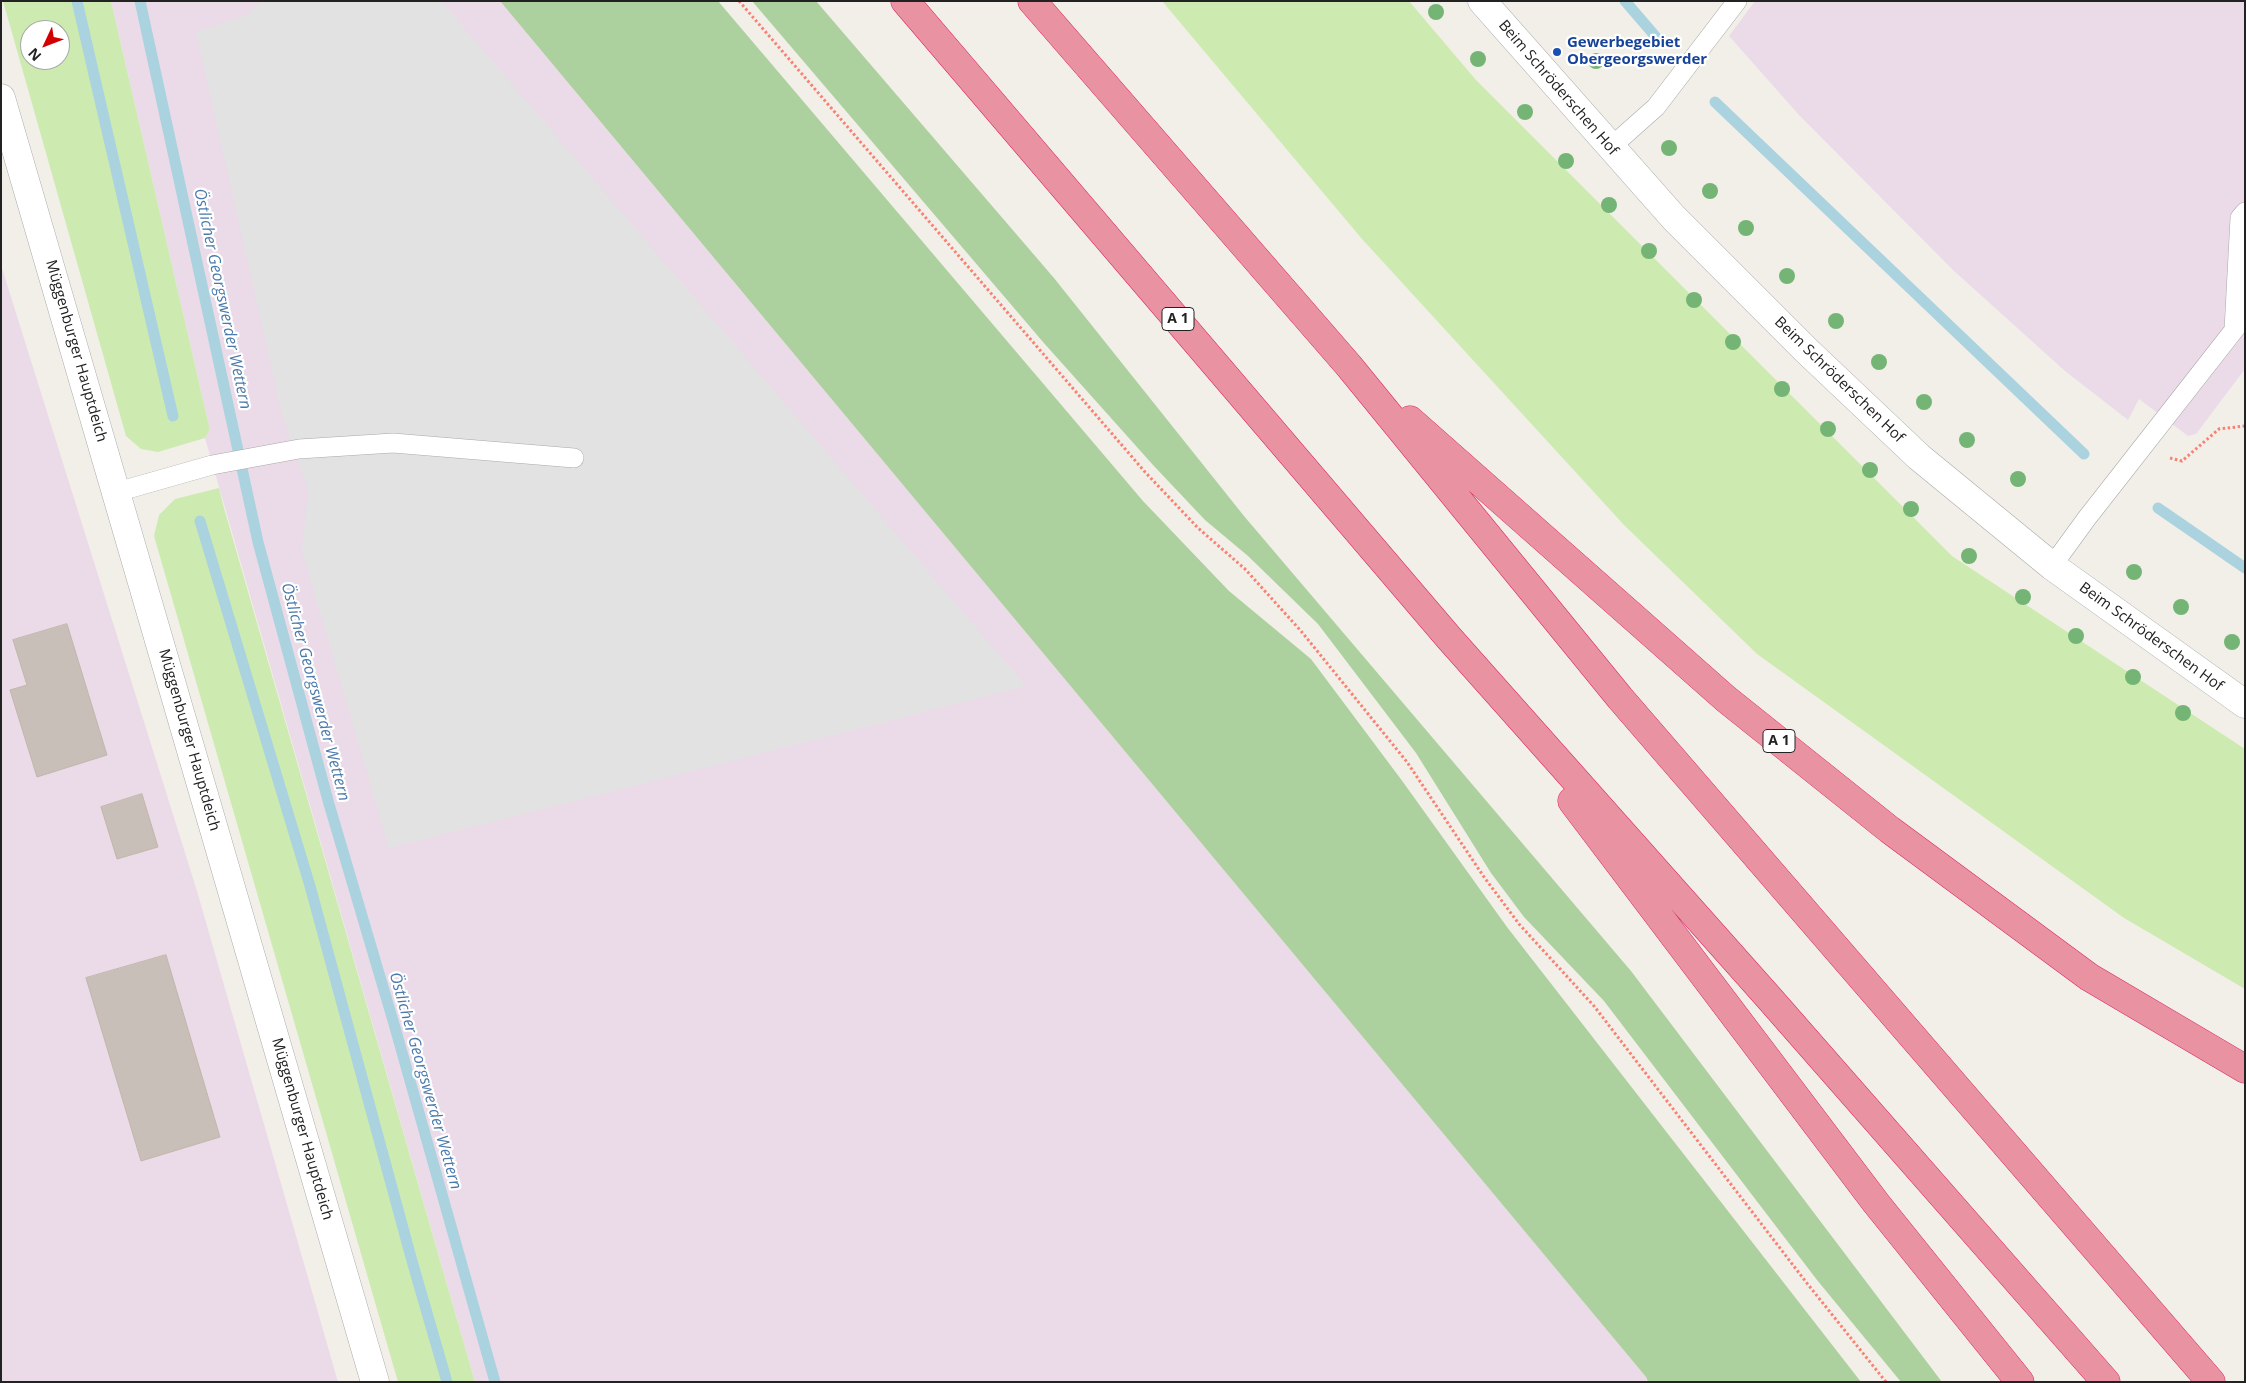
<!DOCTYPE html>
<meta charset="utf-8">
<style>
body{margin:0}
#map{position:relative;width:2246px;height:1383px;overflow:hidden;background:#f2efe9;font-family:"Open Sans",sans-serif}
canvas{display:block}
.frame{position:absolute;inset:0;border:2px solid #222;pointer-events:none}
.north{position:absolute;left:20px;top:20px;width:50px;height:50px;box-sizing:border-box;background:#fff;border:1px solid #a7a7a7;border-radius:50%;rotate:227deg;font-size:14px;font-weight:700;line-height:20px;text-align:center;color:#222}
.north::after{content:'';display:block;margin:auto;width:18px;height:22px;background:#d40000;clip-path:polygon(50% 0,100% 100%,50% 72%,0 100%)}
</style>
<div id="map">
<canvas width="2246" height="1383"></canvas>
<div class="frame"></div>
<div class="north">N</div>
</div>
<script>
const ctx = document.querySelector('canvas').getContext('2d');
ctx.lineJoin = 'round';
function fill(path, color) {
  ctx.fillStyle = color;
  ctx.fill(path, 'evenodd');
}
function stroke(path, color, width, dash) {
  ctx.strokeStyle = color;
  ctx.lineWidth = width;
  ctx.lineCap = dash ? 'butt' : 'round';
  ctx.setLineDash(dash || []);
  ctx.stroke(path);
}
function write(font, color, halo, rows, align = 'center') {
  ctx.font = font + ' "Open Sans",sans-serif';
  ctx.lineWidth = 4.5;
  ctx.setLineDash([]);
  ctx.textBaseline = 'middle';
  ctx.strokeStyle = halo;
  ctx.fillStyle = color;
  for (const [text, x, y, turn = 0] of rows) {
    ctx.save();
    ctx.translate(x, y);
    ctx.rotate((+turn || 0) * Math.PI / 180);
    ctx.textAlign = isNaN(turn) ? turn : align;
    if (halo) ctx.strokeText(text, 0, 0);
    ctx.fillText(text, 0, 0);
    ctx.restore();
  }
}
fill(new Path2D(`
 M 111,1 L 500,1 L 1646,1377 L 1647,1382 L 475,1382 L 205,438 L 210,430 Z
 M 1755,1 L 2245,1 L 2245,369 L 2196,434 L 2188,436 L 2139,399 L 2128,420 L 2065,371 L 1954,271 L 1799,115 L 1729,36 Z
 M 1,265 L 197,891 L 338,1382 L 1,1382 Z`), '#ebdbe8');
fill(new Path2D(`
 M 3,1 L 111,1 L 210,430 L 205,438 L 158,452 L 141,449 L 126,436 ZM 30,30 L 60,30 L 60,60 L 30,60 Z
 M 1162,1 L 1409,1 L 1476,80 L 1952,556 L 2245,749 L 2245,989 L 2124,918 L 1757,654 L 1624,525 L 1362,239 Z
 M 219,488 L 224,508 L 475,1382 L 398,1382 L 154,536 L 159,515 L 175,499 Z`), '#cdebb0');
fill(new Path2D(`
 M 500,1 L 718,1 L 1143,501 L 1229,591 L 1311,659 L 1403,782 L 1507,927 L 1861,1382 L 1648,1382 L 1646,1377 Z
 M 752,1 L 816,1 L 1054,278 L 1244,516 L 1631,971 L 1942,1382 L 1901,1382 L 1817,1280 L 1604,1001 L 1524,917 L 1491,873 L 1416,753 L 1318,624 L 1248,556 L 1205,520 L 1153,465 L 1043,342 Z`), '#add19e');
fill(new Path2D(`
 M 262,1 L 441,1 L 1026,686 L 389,848 L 302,550 L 308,489 L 282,414 L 196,32 L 245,16 Z`), '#e2e2e2');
stroke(new Path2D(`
 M 77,1 L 173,416
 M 140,1 L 258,542 L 329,804 L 394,1024 L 495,1382
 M 1625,1 L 1656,37
 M 1715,102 L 2084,454
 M 2158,508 L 2245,568
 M 200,521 L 310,886 L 412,1261 L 447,1382`), '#aad3df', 11);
const building = new Path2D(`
 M 67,624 L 107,755 L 37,777 L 10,690 L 27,685 L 13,640 Z
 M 142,794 L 158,847 L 117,859 L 101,807 Z
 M 166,955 L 220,1137 L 141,1161 L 86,978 Z`);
fill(building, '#c7bfb8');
stroke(building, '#c4b6ab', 1);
const service = new Path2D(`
 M 1611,147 L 1656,107 L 1737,1
 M 2234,330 L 2240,218 L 2245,212
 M 117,492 L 212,465 L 299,449 L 393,443 L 574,458
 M 2052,566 L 2087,518 L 2245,316`);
const minor = new Path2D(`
 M 1482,1 L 1674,218 L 1807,351 L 1919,457 L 2052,566 L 2245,704`);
const tertiary = new Path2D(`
 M 1,98 L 375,1382`);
const motorway = new Path2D(`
 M 905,1 L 1449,638 L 1770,999 L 2106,1382
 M 1032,1 L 1349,366 L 1620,698 L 2211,1382
 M 1410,420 L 1726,699 L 1890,830 L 2089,977 L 2245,1069
 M 1572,801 L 1876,1203 L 2020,1382`);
stroke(service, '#a9a9a9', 20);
stroke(minor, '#a9a9a9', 29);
stroke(tertiary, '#a9a9a9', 29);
stroke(motorway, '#dc2a67', 29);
stroke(new Path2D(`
 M 739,1 L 1145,472 L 1198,528 L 1245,569 L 1301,631 L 1407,762 L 1484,877 L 1519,924 L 1594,1006 L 1806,1282 L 1886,1382
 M 2170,458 L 2182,461 L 2219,429 L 2245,426`), '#fa8072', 3, [2.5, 2.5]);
stroke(service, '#fff', 19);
stroke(minor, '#fff', 28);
stroke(tertiary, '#fff', 28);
stroke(motorway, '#e892a2', 28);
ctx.fillStyle = '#74b475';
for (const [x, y] of [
 [1436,12],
 [1478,59],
 [1596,61],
 [1525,112],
 [1669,148],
 [1566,161],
 [1710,191],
 [1609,205],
 [1746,228],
 [1649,251],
 [1787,276],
 [1694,300],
 [1836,321],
 [1733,342],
 [1879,362],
 [1782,389],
 [1924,402],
 [1828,429],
 [1967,440],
 [1870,470],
 [2018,479],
 [1911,509],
 [1969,556],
 [2134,572],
 [2023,597],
 [2181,607],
 [2076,636],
 [2232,642],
 [2133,677],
 [2183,713]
]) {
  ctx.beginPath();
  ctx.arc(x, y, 8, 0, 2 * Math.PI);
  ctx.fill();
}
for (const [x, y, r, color] of [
 [1557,52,5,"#1a4fb4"]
]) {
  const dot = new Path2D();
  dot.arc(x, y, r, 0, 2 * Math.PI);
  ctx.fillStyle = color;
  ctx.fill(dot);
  stroke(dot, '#fff', 2);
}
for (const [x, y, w] of [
 [1178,319,32],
 [1779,741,32]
]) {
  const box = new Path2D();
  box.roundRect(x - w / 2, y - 11.5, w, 23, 4);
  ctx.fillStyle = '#fff';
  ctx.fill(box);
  stroke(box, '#222', 1);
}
write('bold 14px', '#222', null, [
 ["A 1",1178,319],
 ["A 1",1779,741]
]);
write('bold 15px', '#164399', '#fff', [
 ["Gewerbegebiet",1567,43],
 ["Obergeorgswerder",1567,60]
], 'left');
write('15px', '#222', '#fff', [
 ["Beim Schröderschen Hof",1558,88,49],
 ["Müggenburger Hauptdeich",76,351,74],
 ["Beim Schröderschen Hof",1839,380,44],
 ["Beim Schröderschen Hof",2151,637,36],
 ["Müggenburger Hauptdeich",189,740,74],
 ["Müggenburger Hauptdeich",302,1129,74]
]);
write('italic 16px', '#4a7aab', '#fff', [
 ["Östlicher Georgswerder Wettern",222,299,78],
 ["Östlicher Georgswerder Wettern",315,692,75],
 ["Östlicher Georgswerder Wettern",425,1081,74]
]);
</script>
